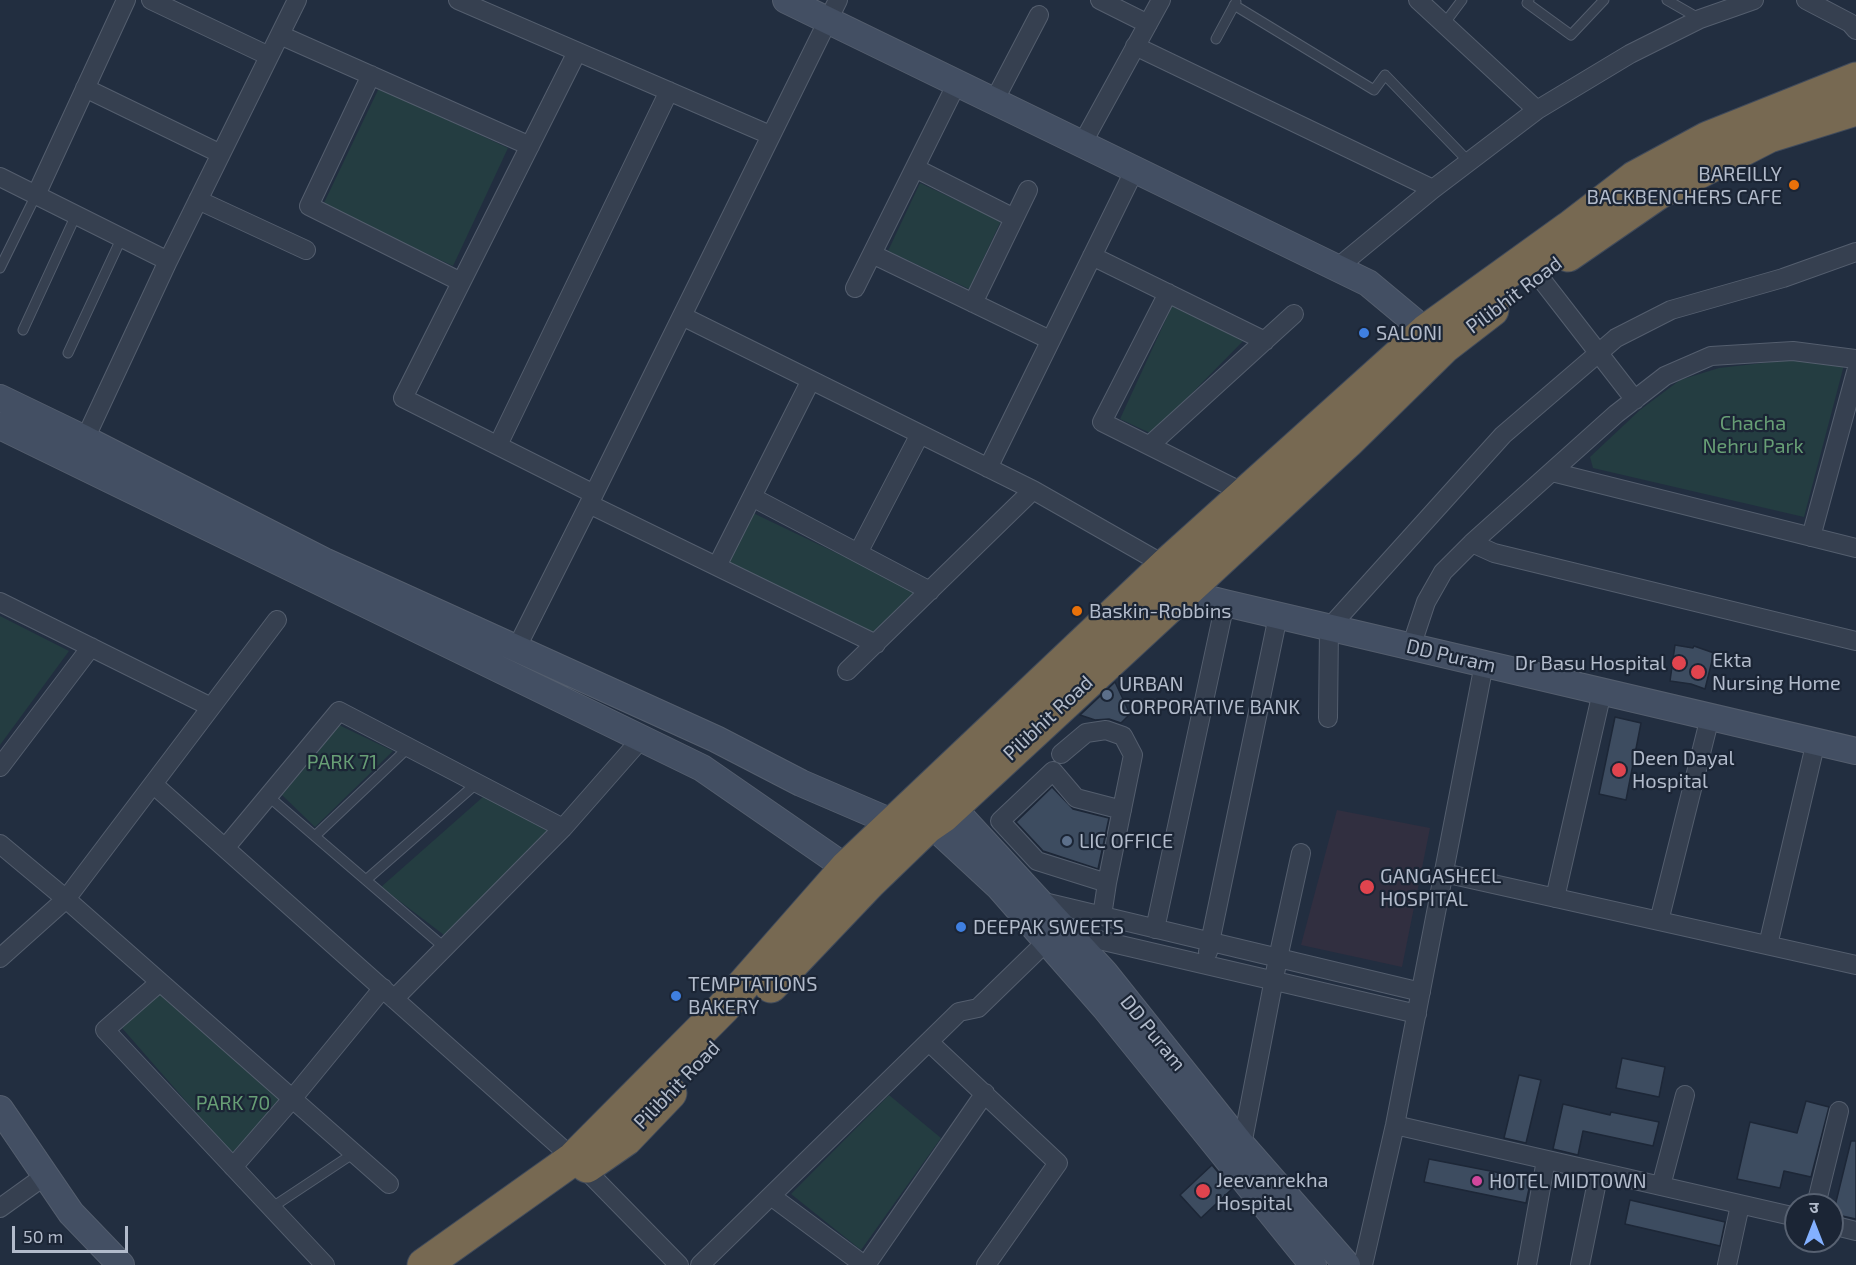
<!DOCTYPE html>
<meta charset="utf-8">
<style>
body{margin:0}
#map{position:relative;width:1856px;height:1265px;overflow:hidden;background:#222e40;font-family:"Exo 2","Noto Sans Devanagari",sans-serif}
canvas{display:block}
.north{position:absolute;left:1784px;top:1193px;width:60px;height:60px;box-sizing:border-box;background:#1b2535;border:2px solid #576171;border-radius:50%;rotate:0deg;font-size:16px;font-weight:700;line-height:24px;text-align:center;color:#b2bbcb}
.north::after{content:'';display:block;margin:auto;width:21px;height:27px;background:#83b0ff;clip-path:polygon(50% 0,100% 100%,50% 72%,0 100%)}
.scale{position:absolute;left:12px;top:1226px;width:116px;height:27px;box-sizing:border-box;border:3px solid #b2bbcb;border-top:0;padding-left:8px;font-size:18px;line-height:21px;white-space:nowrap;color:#b2bbcb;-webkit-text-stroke:4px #1b2535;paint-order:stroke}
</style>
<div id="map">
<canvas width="1856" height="1265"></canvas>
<div class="north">उ</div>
<div class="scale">50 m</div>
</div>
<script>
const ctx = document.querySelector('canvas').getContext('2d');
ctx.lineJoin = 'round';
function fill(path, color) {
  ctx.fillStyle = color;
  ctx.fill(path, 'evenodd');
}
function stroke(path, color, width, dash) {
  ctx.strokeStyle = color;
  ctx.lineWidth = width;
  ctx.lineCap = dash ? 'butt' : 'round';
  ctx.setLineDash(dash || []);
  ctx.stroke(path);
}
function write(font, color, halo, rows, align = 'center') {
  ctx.font = font + ' "Exo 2",sans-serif';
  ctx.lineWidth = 4.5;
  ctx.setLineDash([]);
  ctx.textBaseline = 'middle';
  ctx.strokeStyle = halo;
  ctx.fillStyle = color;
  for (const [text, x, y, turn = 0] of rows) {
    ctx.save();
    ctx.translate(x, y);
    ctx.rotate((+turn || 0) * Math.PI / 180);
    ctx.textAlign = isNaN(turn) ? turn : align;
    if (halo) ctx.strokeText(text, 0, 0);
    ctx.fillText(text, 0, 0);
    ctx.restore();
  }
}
fill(new Path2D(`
 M 1337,810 L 1430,828 L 1402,967 L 1301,945 Z`), '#312f40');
fill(new Path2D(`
 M 379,88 L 508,148 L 453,266 L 323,205 Z
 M 920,183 L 1001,221 L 969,289 L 888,251 Z
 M 1173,304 L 1243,341 L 1152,434 L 1120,419 Z
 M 1789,360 L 1844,365 L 1804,517 L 1593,468 L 1590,457 L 1640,410 L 1680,380 L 1719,368 Z
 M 753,513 L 916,591 L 872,633 L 729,563 Z
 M 0,616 L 69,651 L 0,745 Z
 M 339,725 L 393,751 L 315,827 L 282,795 Z
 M 484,796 L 548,831 L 444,935 L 381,887 Z
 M 160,989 L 282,1101 L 232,1154 L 122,1028 Z
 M 889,1095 L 941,1138 L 861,1250 L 791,1194 Z`), '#243d41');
const building = new Path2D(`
 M 1675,645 L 1693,648 L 1694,646 L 1714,653 L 1705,689 L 1691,684 L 1670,681 Z
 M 1115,682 L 1130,714 L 1121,723 L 1109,719 L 1095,720 L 1080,715 Z
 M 1615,717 L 1641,723 L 1626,800 L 1599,794 Z
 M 1052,787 L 1073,809 L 1109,818 L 1098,869 L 1043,851 L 1016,822 Z
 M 1622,1058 L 1665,1067 L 1659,1097 L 1616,1088 Z
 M 1519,1075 L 1541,1080 L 1526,1143 L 1504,1138 Z
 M 1806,1101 L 1829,1107 L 1811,1177 L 1784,1171 L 1780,1188 L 1737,1179 L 1750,1122 L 1797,1133 Z
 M 1563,1104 L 1610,1115 L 1611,1112 L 1659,1122 L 1653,1146 L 1583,1131 L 1578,1155 L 1553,1149 Z
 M 1851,1141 L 1856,1141 L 1856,1219 L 1833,1214 Z
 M 1429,1159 L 1531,1179 L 1526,1203 L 1424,1182 Z
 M 1212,1165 L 1232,1189 L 1201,1218 L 1180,1195 Z
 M 1630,1200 L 1725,1222 L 1720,1246 L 1625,1224 Z`);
fill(building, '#3d4c60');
stroke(building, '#1d2737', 1.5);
const lane = new Path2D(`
 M 1529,0 L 1527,3 L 1571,35 L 1604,0
 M 1667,0 L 1700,19
 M 1234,5 L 1374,90 L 1385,75 L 1469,162
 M 1444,24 L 1462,0
 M 1216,39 L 1236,2
 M 0,268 L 36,195
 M 23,330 L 76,215
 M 68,353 L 122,237
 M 268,796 L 445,948
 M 315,836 L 409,747
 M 366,880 L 477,783
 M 271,1208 L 354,1153`);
const street = new Path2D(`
 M 151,0 L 269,56
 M 458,0 L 770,135
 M 1100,0 L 1148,24
 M 1418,0 L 1537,110
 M 1806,0 L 1850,23 L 1856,30
 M 280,35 L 530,146
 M 1135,46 L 1433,189
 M 577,52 L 403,398 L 594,494
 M 371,75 L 309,206 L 461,282
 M 85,88 L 221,154
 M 994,101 L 1039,15
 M 1082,144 L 1161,0
 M 915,168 L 1014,218
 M 0,177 L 168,261
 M 36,195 L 126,0
 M 198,200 L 306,250
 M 872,254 L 1050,340
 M 1092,256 L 1265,341
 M 1337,268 L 1433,189 L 1537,110 L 1630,54 L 1700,19 L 1754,0
 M 1538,275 L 1635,400
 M 855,288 L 957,83
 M 1168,293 L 1102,422 L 1246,494
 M 973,303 L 1028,190
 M 682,316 L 1033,490 L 1170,568
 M 85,439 L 168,261 L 297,0
 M 498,445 L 669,91
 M 1150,445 L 1294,314
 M 988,468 L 1135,169
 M 1552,472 L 1856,548
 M 752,497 L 930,591
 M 589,504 L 876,644
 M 1811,537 L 1856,372
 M 1472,543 L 1494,553 L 1856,641
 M 858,553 L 920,434
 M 717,566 L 811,380
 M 0,602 L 211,707
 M 1411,647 L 1426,602 L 1443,572 L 1472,543 L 1616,414 L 1665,376 L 1711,356 L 1793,351 L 1856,359
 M 516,649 L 589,504 L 838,0
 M 847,671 L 1033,490
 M 1328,718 L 1329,628 L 1503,435 L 1616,338 L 1671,310 L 1783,278 L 1856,252
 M 1061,754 L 1086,733 L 1106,730 L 1123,736 L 1133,755 L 1107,883 L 1102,916
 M 0,767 L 91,647
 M 153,784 L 584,1168 L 679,1265
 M 0,844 L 66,899 L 389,1184
 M 225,848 L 339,711 L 563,828
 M 1444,873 L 1856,965
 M 1107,883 L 1037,861 L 1000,821 L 1053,771 L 1076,798 L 1122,810
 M 1555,898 L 1602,692
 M 1040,901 L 1421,992
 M 1659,921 L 1710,717
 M 1155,929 L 1225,603
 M 1069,933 L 1417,1014
 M 1768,945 L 1816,741
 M 1208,952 L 1278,616
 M 0,958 L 66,899 L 277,620
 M 160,982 L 105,1030 L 325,1265
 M 394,999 L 563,828 L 642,738
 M 929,1042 L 1058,1163 L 986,1265
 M 1395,1125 L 1796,1217
 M 1242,1145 L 1278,958 L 1301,853
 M 233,1167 L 292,1099 L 383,988
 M 1661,1186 L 1685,1095
 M 771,1196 L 864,1265
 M 1816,1205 L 1839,1111
 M 0,1208 L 46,1175
 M 1832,1225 L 1856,1231
 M 700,1265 L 959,1012 L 978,1008 L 1047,941
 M 866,1265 L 985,1093
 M 1363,1265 L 1395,1125 L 1484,664
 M 1527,1265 L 1546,1160
 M 1580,1265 L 1599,1172
 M 1727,1265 L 1740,1205`);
const secondary = new Path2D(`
 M 786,0 L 1368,283 L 1440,343
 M 0,398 L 85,439 L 324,561 L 716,739 L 801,783 L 894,823 L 905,835
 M 0,426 L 702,768 L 861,878
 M 1189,587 L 1201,597 L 1225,603 L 1856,751
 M 941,795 L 1105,973 L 1242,1145 L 1347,1265
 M 918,812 L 999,887 L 1105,1008 L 1313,1265
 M 0,1109 L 71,1213 L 121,1265`);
const highway = new Path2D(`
 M 1568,255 L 1658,193 L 1769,136 L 1856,109
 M 771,986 L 869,883 L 927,827 L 943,816 L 1347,442 L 1444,347 L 1492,310
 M 587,1166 L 626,1139 L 670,1093
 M 424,1265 L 573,1159 L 723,1008 L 847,867 L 1167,564 L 1426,331 L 1569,228 L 1634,178 L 1708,138 L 1856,79`);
stroke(lane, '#545e6e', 11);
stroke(street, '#545e6e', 20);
stroke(secondary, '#545e6e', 28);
stroke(highway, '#414b5b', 35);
stroke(lane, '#364050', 9);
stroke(street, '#364050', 18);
stroke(secondary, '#434f63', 26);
stroke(highway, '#776952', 33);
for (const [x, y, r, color] of [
 [1794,185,6,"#e8710a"],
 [1364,333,6,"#3f7fe0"],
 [1077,611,6,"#e8710a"],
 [1679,663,8,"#e0444e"],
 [1698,672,8,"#e0444e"],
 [1107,695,6,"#5c6f8a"],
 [1619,770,8,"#e0444e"],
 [1067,841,6,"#5c6f8a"],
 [1367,887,8,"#e0444e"],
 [961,927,6,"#3f7fe0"],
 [676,996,6,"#3f7fe0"],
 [1477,1181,6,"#d1479c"],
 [1203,1191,8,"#e0444e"]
]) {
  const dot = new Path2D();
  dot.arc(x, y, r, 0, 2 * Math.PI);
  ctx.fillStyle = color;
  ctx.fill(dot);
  stroke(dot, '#1b2535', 2);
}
write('20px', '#b2bbcb', '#1b2535', [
 ["BAREILLY",1782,174,"right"],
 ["BACKBENCHERS CAFE",1782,197,"right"],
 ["SALONI",1376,333],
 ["Baskin-Robbins",1089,611],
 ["Ekta",1712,660],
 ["Nursing Home",1712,683],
 ["Dr Basu Hospital",1666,663,"right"],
 ["URBAN",1119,684],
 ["CORPORATIVE BANK",1119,707],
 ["Deen Dayal",1632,758],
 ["Hospital",1632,781],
 ["LIC OFFICE",1079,841],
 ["GANGASHEEL",1380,876],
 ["HOSPITAL",1380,899],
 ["DEEPAK SWEETS",973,927],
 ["TEMPTATIONS",688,984],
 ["BAKERY",688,1007],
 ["Jeevanrekha",1216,1180],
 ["Hospital",1216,1203],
 ["HOTEL MIDTOWN",1489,1181]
], 'left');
write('20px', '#b2bbcb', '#1b2535', [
 ["Pilibhit Road",1514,295,-37],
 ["DD Puram",1451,656,13],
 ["Pilibhit Road",1048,718,-43],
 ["DD Puram",1153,1033,51],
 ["Pilibhit Road",677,1085,-46]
]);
write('20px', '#679e75', '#1b2535', [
 ["Chacha",1753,423],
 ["Nehru Park",1753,446],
 ["PARK 71",342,762],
 ["PARK 70",233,1103]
]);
</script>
